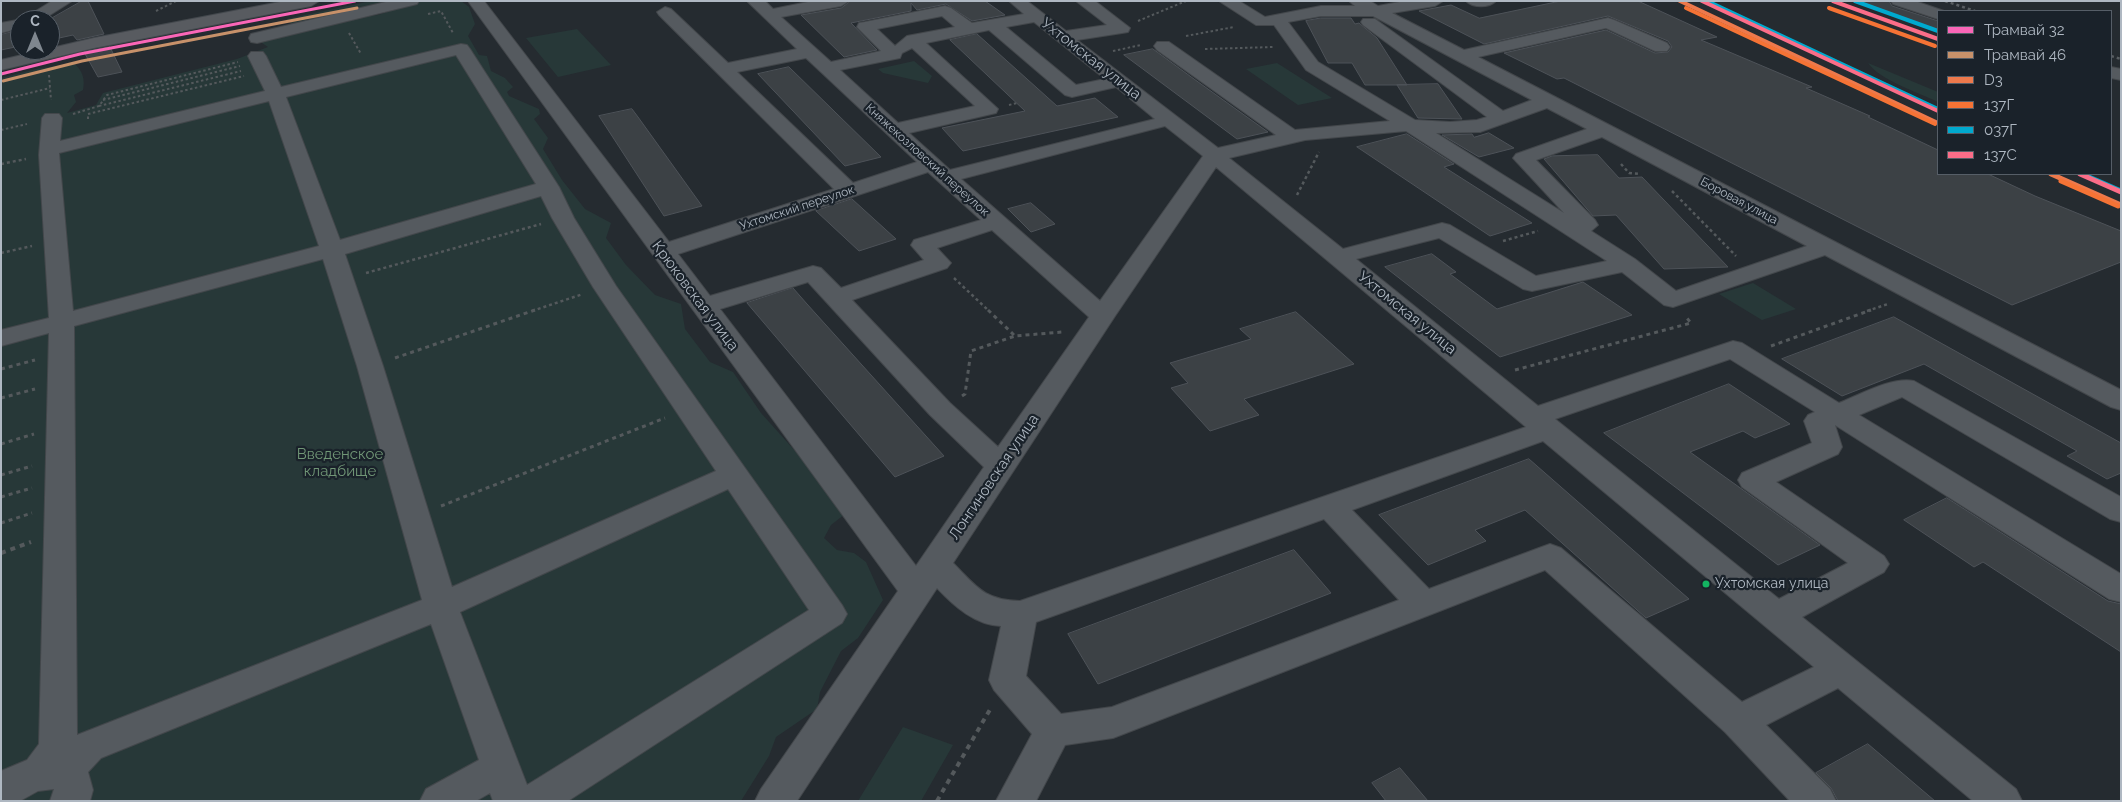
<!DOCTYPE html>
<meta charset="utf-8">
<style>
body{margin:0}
#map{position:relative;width:2122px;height:802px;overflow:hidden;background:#252b30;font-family:Raleway,sans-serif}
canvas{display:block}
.frame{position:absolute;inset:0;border:2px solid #afb8c2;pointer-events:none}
.legend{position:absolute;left:1937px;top:10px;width:175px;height:165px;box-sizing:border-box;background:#1a222a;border:1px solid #565e67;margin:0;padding:6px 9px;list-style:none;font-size:15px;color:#afb8c2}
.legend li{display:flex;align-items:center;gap:10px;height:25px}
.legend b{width:25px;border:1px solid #565e67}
.north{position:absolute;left:10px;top:10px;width:50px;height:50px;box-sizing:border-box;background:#1a222a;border:1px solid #565e67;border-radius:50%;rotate:0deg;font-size:14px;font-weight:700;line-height:20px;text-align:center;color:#afb8c2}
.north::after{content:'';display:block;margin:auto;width:18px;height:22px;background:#7f878f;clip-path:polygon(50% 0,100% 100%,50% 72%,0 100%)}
</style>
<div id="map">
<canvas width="2122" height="802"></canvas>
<div class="frame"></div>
<ul class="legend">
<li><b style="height:6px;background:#fa66b7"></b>Трамвай 32</li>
<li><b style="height:6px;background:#c7916a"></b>Трамвай 46</li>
<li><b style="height:6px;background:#ed794c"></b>D3</li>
<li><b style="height:6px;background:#f57335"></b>137Г</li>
<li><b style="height:6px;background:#00a9ce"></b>037Г</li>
<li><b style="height:6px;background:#fb6d88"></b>137С</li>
</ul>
<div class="north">С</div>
</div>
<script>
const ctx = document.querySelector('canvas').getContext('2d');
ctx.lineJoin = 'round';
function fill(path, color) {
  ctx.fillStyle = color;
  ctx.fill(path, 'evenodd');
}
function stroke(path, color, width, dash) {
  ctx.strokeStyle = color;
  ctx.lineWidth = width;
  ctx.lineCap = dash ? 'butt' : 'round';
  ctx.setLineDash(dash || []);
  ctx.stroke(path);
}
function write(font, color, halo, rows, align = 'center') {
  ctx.font = font + ' Raleway,sans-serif';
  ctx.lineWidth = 4.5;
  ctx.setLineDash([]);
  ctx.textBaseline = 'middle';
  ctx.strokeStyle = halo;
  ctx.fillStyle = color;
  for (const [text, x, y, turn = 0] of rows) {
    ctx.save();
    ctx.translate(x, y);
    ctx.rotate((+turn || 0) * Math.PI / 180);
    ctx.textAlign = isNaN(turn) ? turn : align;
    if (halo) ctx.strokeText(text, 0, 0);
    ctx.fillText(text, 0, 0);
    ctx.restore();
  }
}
fill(new Path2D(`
 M 371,1 L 380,1 L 387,6 L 294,26 L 286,19 Z
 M 420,1 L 461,1 L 469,7 L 475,24 L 468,36 L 479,55 L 487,56 L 491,71 L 505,78 L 513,87 L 507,92 L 509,96 L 539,109 L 540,114 L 534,119 L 548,138 L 543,149 L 562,180 L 585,209 L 611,223 L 606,238 L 626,265 L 655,295 L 681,304 L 685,329 L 710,362 L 733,372 L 761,413 L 796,452 L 845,514 L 831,525 L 824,538 L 837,550 L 854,553 L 866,562 L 883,600 L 858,638 L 841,651 L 820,692 L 817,709 L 776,737 L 769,756 L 741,801 L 1,801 L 1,78 L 40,68 L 75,64 C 83,72 85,79 83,90 L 74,95 L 76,102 L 67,113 L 96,105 L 103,93 L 237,59 L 268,47 L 259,41 L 261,33 L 275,28 L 378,15 Z
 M 577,29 L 611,65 L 558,77 L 526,38 Z
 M 914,61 L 932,76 L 928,83 L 883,73 L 878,69 Z
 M 1277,63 L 1332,98 L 1298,105 L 1246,69 Z
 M 1868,63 L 1938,92 L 1938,102 C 1918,92 1881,81 1868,63 Z
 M 1753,283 L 1796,309 L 1762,320 L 1719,294 Z
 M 903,727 L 953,745 L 921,801 L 858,801 Z`), '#273838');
const building = new Path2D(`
 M 82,1 L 88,1 L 104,34 L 77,40 L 73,35 L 50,40 L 49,20 Z
 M 851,1 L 985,1 L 1005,15 L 972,21 L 946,4 L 917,10 L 911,3 L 911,11 L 851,23 L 877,50 L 844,57 L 801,15 L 841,8 Z
 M 1561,1 L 1638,1 L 1717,37 L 1701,40 L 1812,87 L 1806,88 L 1870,116 L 1868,117 L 1938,150 L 1938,174 L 1988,174 L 2035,196 L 2121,231 L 2121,262 L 2012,305 L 1564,78 L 1557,79 L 1504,53 L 1606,30 L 1655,53 L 1668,52 L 1672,47 L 1668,41 L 1608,16 L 1484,44 L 1419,11 L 1451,5 L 1479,18 Z
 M 1865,1 L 1889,1 L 1892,6 L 1938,21 L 1938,30 L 1864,5 Z
 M 1321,18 L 1351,18 L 1355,24 L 1359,23 L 1377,38 L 1407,85 L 1365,85 L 1352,63 L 1328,63 L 1306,21 Z
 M 20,30 L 20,46 L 1,50 L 1,35 Z
 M 977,34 L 1057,106 L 1095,98 L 1118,117 L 963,151 L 942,128 L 1025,111 L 950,40 Z
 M 110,47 L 122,72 L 98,77 L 84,52 Z
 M 1153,49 L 1194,79 L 1268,132 L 1237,139 L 1124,55 Z
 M 789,67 L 881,157 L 845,166 L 758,74 Z
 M 1438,84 L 1449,100 L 1462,119 L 1418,118 L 1397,85 Z
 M 632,109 L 638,117 L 702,206 L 664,216 L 599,116 Z
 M 1489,133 L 1514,148 L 1479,157 L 1442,135 L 1472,134 L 1474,137 Z
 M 1407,134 L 1454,164 L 1444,167 L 1532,223 L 1490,236 L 1357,147 Z
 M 1598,155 L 1619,178 L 1642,177 L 1728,267 L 1664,269 L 1616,215 L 1593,216 L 1544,159 L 1552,156 Z
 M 852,199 L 896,239 L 859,251 L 816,211 Z
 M 1031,203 L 1055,224 L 1031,232 L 1008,209 Z
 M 1432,254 L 1456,272 L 1450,274 L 1497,309 L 1583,282 L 1632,315 L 1500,357 L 1385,267 Z
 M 793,288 L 807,304 L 944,456 L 895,477 L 747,303 Z
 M 1296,312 L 1354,364 L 1244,399 L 1259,415 L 1210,431 L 1171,388 L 1188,383 L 1170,363 L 1251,339 L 1240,329 Z
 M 1894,317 L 2121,443 L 2121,473 L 2107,479 L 2067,456 L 2077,451 L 1924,364 L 1842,396 L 1782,359 Z
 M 1729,384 L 1790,424 L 1755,438 L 1743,431 L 1690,452 L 1820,545 L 1778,565 L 1604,433 Z
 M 1529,459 L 1689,599 L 1646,618 L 1525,510 L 1475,530 L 1486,541 L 1428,565 L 1379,515 Z
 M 1947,498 L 2108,601 L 2121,604 L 2121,652 L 1983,562 L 1974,567 L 1904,520 Z
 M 1294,550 L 1331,593 L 1098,684 L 1068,634 Z
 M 1868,744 L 1935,801 L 1838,801 L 1831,788 L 1816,773 Z
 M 1400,768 L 1428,801 L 1386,801 L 1372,783 Z`);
fill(building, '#3c4145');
stroke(building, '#4d5258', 1);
const minor = new Path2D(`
 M 52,1 L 72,1 L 42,20 L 20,20 L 20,28 L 1,33 L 1,23 L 23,19 Z
 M 390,1 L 419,1 L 417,4 L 257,43 L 251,42 L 249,38 L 251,34 Z
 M 468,1 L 484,1 L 669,242 L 834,189 L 659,15 L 657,12 L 665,7 L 671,9 L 728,63 L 797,49 L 747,1 L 765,1 L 773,9 L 813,1 L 849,1 L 841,6 L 781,17 L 831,62 L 881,51 L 857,27 L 859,23 L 865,22 L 945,6 L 951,8 L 972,23 L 1024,14 L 1009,1 L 1027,1 L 1066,31 L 1107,25 L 1076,1 L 1095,1 L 1130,28 L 1128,32 L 1122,33 L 1077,40 L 1218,148 L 1276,135 L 1157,50 L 1154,46 L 1157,42 L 1169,42 L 1295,130 L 1390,121 L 1306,70 L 1274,25 L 1256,25 L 1219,1 L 1239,1 L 1265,17 L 1321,6 L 1355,6 L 1349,1 L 1370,1 L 1378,6 L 1405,1 L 1443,1 L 1435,6 L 1392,13 L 1464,50 L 1608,18 L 1614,20 L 1667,43 L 1670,47 L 1667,51 L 1655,51 L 1606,28 L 1478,57 L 2121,390 L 2121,410 L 2111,407 L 1825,255 L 1673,307 L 1664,305 L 1622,272 L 1532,291 L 1523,289 L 1439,238 L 1356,259 L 1538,406 L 1733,341 L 1742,343 L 1839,403 C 1859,395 1893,376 1914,381 L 2121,497 L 2121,522 L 2110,519 L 1902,397 L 1859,415 L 2121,574 L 2121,602 L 2109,599 L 1835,425 L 1842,447 L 1838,454 L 1776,482 L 1884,556 L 1889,564 L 1884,572 L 1802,617 L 2016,789 L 2022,801 L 1973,801 L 1838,688 L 1766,725 L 1830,789 L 1836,801 L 1790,801 L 1725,732 L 1545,570 L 1126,733 L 1113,738 L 1065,745 L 1036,801 L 996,801 L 1032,734 L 994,690 L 989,680 L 1001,626 C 975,625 954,606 937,588 L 797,801 L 755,801 L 761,789 L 898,591 ZM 942,16 L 955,27 L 907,36 L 895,46 L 877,29 ZM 1321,16 L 1373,16 L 1532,100 L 1503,111 L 1375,19 L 1363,19 L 1361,22 L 1363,25 L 1487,117 L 1477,120 L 1450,122 L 1415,120 L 1318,62 L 1288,22 ZM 1034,22 L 1105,79 L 1076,85 L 1006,27 ZM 989,30 L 1065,95 L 1072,97 L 1116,87 L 1155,119 L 950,170 L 909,133 L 996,113 L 998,109 L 926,43 ZM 912,48 L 975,106 L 898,123 L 840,70 L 900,58 L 902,53 ZM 806,58 L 821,72 L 917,162 L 853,183 L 737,72 ZM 1547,108 L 1587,129 L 1516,154 L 1513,158 L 1564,213 L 1436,133 L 1480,132 ZM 1165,126 L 1203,156 L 1100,301 L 961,179 ZM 1406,131 L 1607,261 L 1536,276 L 1450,225 L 1442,223 L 1343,249 L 1229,158 L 1305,140 ZM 1602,137 L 1807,246 L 1676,291 L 1635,259 L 1591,231 L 1598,225 L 1595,220 L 1536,160 ZM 1216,167 L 1526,427 L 1020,601 C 984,600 977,587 953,563 L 1115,316 ZM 928,172 L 981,220 L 914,240 L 911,245 L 924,260 L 841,288 L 821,268 L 813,266 L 710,296 L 678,254 ZM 992,230 L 1089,317 L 998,447 L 950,403 L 852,300 L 947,268 L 951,263 L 937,248 ZM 808,282 L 930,415 L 984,467 L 916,566 L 720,309 ZM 1730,359 L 1815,412 L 1808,415 L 1804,421 L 1812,443 L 1742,473 L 1738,480 L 1742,487 L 1848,563 L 1779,599 L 1555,419 ZM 1543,441 L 1814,667 L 1742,702 L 1561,548 L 1550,544 L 1539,548 L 1429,589 L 1352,510 ZM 1324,519 L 1399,600 L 1112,707 L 1061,714 L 1026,676 L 1036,622 Z
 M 1466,1 L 1496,1 C 1489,8 1473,8 1466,1 Z
 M 1891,1 L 1915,1 L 1944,11 L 1938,11 L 1938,19 L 1893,4 Z
 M 461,44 L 467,45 L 470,49 L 559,187 L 574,218 L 616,286 L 842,605 L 847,614 L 842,623 L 568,801 L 493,801 L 490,793 L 476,801 L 420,801 L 426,789 L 479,760 L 431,624 L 101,758 L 88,772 L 93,790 L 90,801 L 50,801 L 54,789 L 38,791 L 20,801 L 1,801 L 1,771 L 27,760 L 39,744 L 49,333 L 1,346 L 1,330 L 49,318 L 39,155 L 42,118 L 45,114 L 59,114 L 62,118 L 60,141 L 265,91 L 248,56 L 251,52 L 263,52 L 266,56 L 281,87 ZM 456,55 L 536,184 L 340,240 L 286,97 ZM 269,101 L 319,246 L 73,311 L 59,153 ZM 541,196 L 552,218 L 593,287 L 716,471 L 452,587 L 383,366 L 345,254 ZM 323,259 L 357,366 L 422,600 L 77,735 L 74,326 ZM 728,489 L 809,610 L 527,785 L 460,612 Z
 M 2111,67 L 2121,69 L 2121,80 L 2111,78 Z`);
const major = new Path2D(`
 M 285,1 L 319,1 L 311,6 L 94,48 L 1,70 L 1,60 L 94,38 Z`);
stroke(minor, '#43474b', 2);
stroke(major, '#43484d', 2);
stroke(new Path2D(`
 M 156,11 L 176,1
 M 428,14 L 441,11 L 453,33
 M 1138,21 L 1186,1
 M 349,33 L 361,54
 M 1186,36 L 1234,27
 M 1205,49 L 1274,47
 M 1113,51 L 1141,45
 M 49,75 L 51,100
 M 1,100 L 50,88
 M 103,100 L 240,66
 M 1009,105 L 1017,103
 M 99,106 L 241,71
 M 73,114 L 99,106 L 107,95 L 238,62
 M 88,119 L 88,114 L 244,76
 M 1,130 L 27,124`), '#54595c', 2, [2.5, 2.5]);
stroke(new Path2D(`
 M 1,164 L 26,159
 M 1621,164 L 1629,173 L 1640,174
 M 1672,191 L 1736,256
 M 1297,195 L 1319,152
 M 1503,241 L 1538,231
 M 1,253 L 32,246
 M 366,273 L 541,224
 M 954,278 L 989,311
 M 532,311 L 583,294
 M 1867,311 L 1888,304`), '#54595c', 2.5, [3, 3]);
stroke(new Path2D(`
 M 988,310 L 1015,336
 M 1771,346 L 1871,310
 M 395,358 L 535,310
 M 1,369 L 35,360
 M 1515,370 L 1691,323 L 1686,317
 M 962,396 L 965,394 L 971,351 L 1015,336 L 1062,332
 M 1,398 L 35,389
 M 1,444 L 34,434
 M 1,475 L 32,466
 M 1,497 L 32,488
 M 441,506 L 665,418
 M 1,523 L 32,513`), '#54595c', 3, [4, 4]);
stroke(new Path2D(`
 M 1,553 L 31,542
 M 937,801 L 992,706`), '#54595c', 4, [5, 5]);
fill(minor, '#555a5f');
fill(major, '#585b60');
stroke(new Path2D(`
 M 1945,1 L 1975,11
 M 2111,56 L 2121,59`), '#595e62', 2.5, [3, 3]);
stroke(new Path2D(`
 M 1680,1 L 1938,123`), '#ed794c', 4);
stroke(new Path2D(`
 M 2051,174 L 2121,205`), '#ed794c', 5);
stroke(new Path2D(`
 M 1686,8 L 1935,124
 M 1829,8 L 1935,46`), '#f57335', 4);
stroke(new Path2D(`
 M 2061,181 L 2118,206`), '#f57335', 5);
stroke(new Path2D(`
 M 1707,1 L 1938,109
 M 1855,1 L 1938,31`), '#00a9ce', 4);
stroke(new Path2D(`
 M 2082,174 L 2121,191`), '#00a9ce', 5);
stroke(new Path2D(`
 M 1702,1 L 1938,111
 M 1833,1 L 1938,39`), '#fb6d88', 4);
stroke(new Path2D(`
 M 2080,174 L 2121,192`), '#fb6d88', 5);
stroke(new Path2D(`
 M 1,74 L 80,54 L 355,1`), '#fa66b7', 3);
stroke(new Path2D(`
 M 3,81 L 82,61 L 357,8`), '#c7916a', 3);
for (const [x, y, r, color] of [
 [1706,584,4.5,"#13b361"]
]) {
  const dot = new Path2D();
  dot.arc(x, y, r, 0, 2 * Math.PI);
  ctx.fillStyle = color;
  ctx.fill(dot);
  stroke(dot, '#1a222a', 2);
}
write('12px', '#afb8c2', '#1a222a', [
 ["Княжекозловский переулок",927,160,42],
 ["Боровая улица",1739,201,28],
 ["Ухтомский переулок",797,208,-18]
]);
write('14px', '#afb8c2', '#1a222a', [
 ["Ухтомская улица",1715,584]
], 'left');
write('15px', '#afb8c2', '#1a222a', [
 ["Ухтомская улица",1091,59,38],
 ["Крюковская улица",695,296,53],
 ["Ухтомская улица",1407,313,39],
 ["Лонгиновская улица",994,477,-56]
]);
write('15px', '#709676', '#1a222a', [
 ["Введенское",340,454],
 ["кладбище",340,471]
]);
</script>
